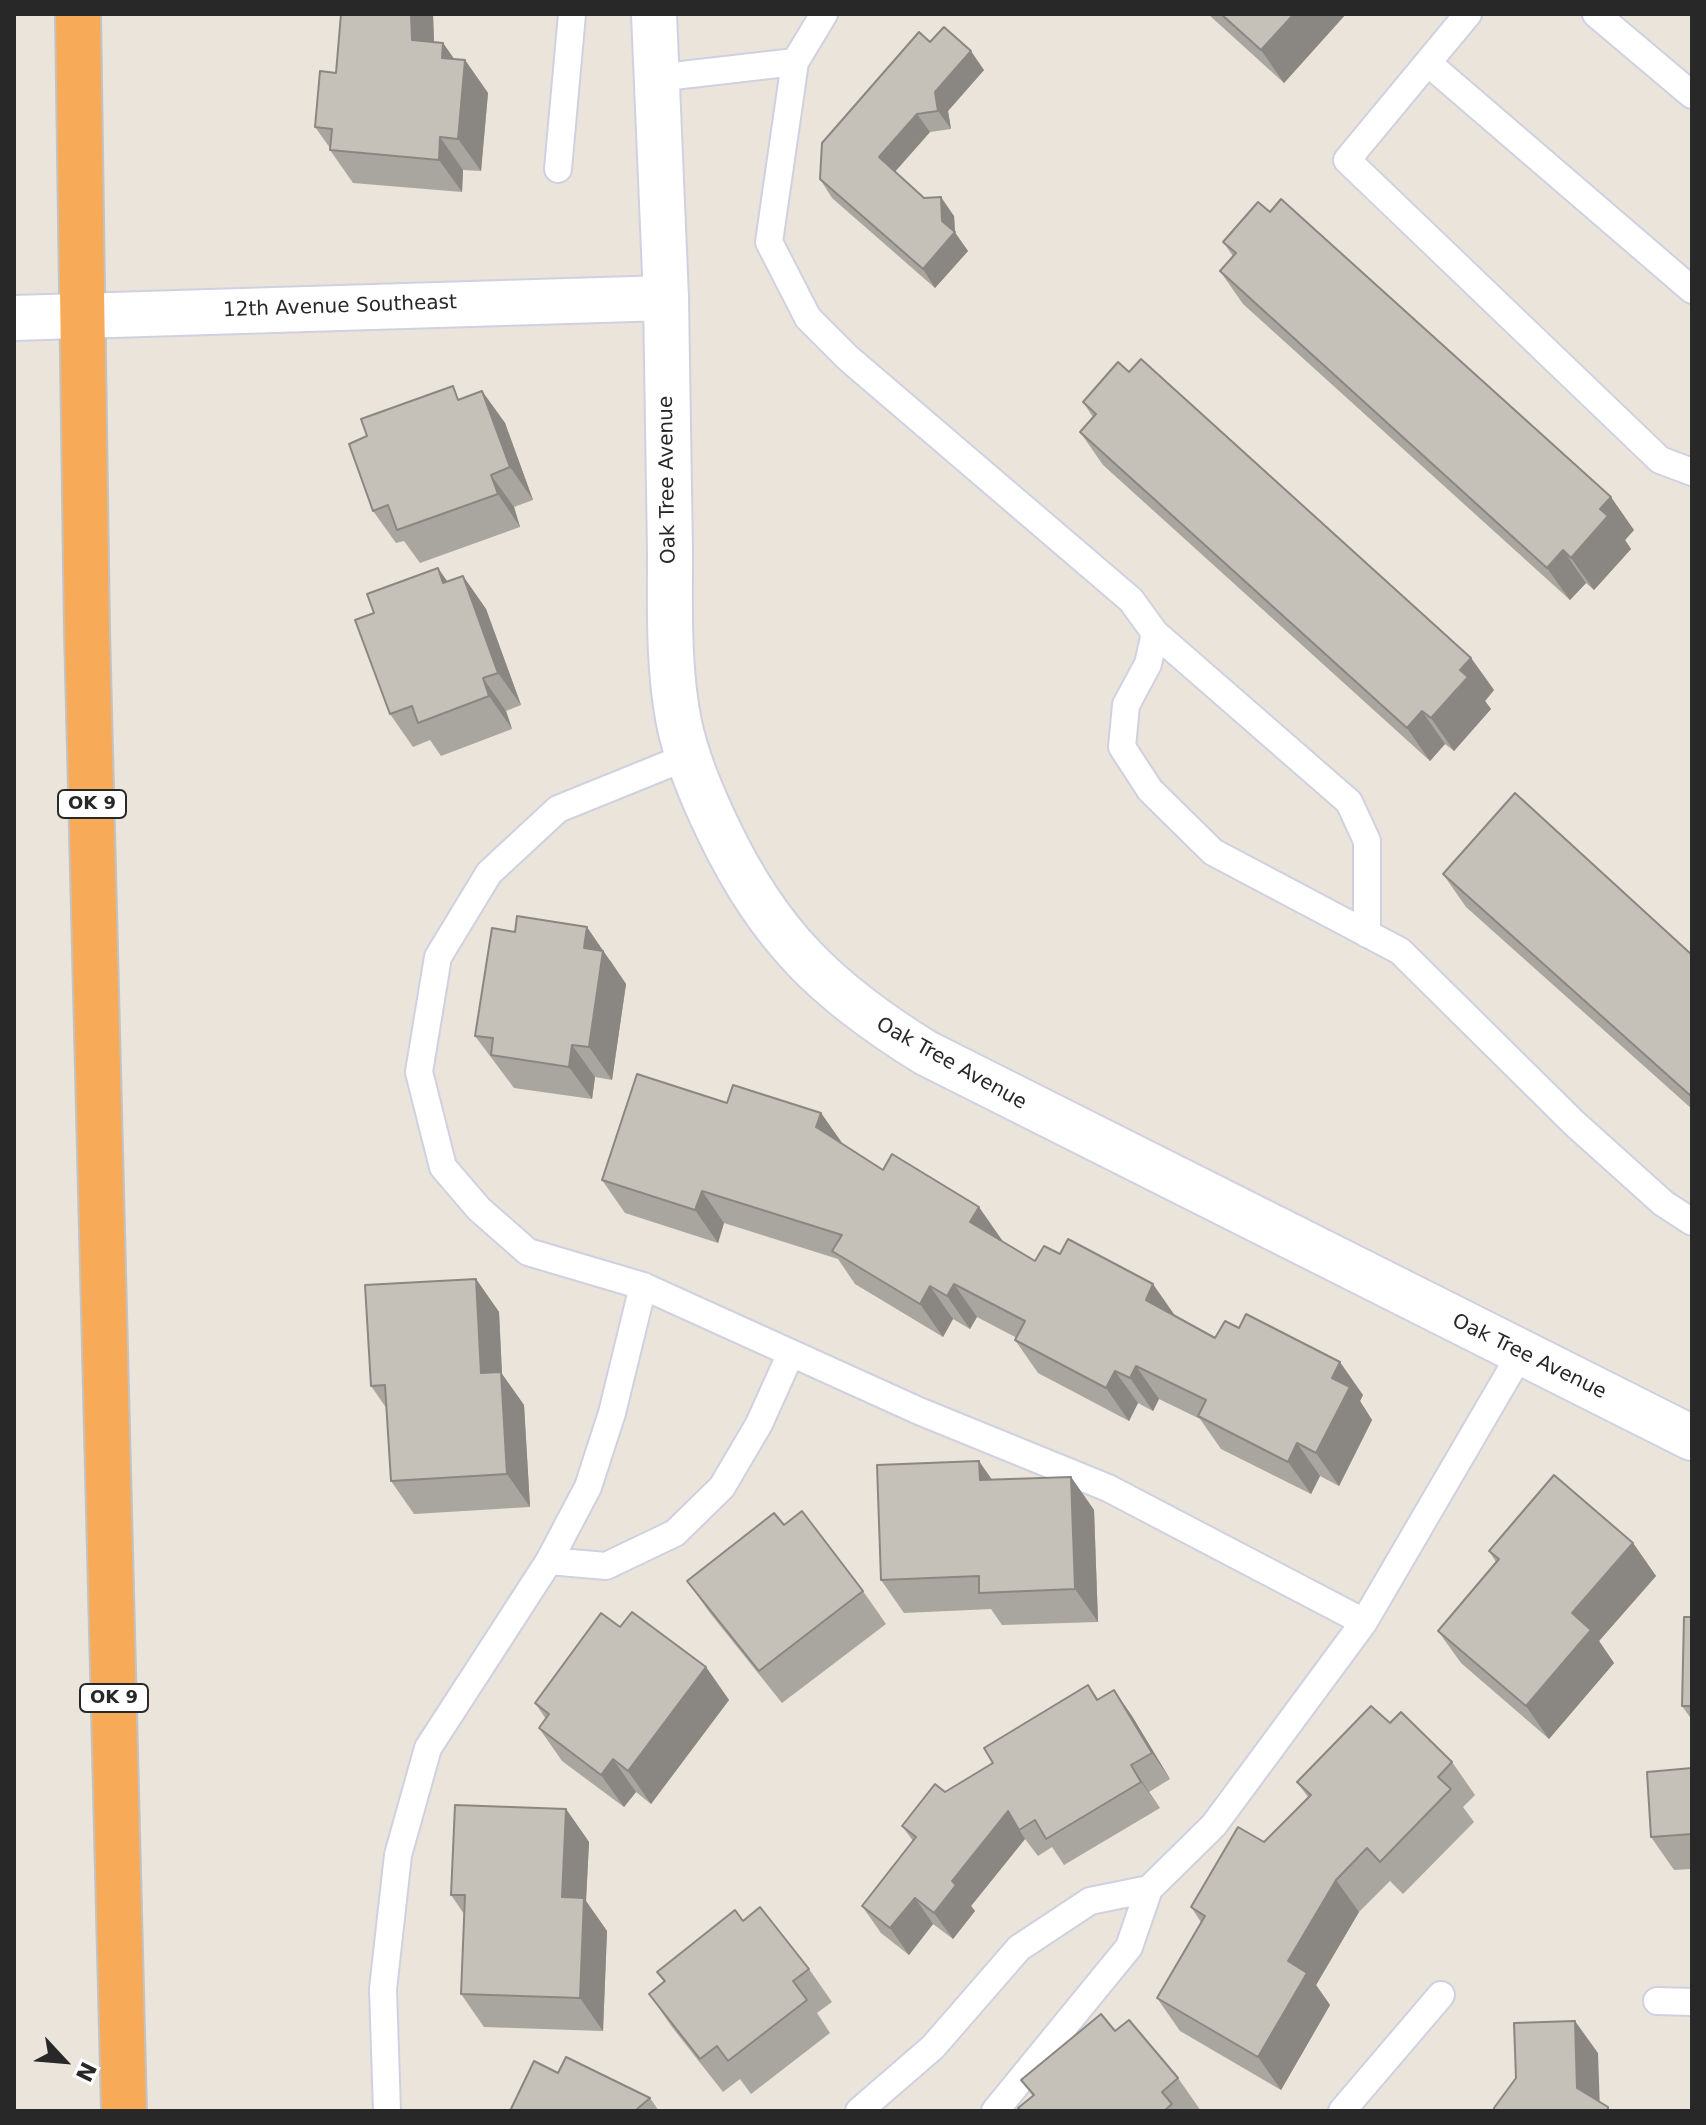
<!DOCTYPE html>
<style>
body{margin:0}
#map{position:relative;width:1706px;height:2125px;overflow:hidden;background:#eae4da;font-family:"DejaVu Sans",sans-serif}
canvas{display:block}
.frame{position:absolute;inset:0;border:16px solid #282828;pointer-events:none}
.north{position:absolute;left:24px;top:2021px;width:80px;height:80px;-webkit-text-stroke:6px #fff;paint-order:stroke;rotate:116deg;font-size:22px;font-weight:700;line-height:32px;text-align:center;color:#282828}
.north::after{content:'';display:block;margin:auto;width:28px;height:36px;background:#282828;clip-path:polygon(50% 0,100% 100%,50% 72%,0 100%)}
</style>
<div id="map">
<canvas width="1706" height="2125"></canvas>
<div class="frame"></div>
<div class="north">N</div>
</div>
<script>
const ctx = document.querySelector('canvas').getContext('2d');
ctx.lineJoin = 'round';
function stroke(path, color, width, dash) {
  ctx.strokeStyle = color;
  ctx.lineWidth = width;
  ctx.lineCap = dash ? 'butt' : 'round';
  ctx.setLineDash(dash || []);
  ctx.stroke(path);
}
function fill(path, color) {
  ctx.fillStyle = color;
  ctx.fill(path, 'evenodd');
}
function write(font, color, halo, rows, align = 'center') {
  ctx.font = font + ' "DejaVu Sans",sans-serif';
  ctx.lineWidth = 6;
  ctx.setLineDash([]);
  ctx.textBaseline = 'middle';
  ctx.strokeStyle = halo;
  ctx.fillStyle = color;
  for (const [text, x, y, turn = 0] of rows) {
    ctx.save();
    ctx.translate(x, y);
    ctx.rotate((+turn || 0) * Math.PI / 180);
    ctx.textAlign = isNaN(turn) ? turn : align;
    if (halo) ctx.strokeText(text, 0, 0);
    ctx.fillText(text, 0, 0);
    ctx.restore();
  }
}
const lane = new Path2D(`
 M 1468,14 L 1347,160 L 1660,460 L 1692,472
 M 1596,14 L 1692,95
 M 795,62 L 769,242 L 808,318 L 848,358 L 1131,600 L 1155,633 L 1148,664 L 1126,705 L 1122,747 L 1150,790 L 1213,852 L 1400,951 L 1574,1123 L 1663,1203 L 1692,1222
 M 1428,63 L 1692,290
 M 656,78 L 795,62 L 824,14
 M 558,169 L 572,14
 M 1155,633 L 1349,802 L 1367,841 L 1367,934
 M 689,756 L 558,809 L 489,873 L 438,957 L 419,1072 L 443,1167 L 479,1209 L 528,1252 L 643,1286 L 919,1411 L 1108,1488 L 1364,1622
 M 549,1561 L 606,1566 L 675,1533 L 722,1487 L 759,1424 L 791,1353
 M 1657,2001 L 1692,2002
 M 387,2111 L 383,1989 L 398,1855 L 428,1748 L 549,1561 L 588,1487 L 612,1413 L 643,1286
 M 859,2111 L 933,2047 L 1019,1948 L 1090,1901 L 1149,1889
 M 995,2111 L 1129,1947 L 1149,1889 L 1214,1825 L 1364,1622 L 1521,1353
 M 1342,2111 L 1441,1995`);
const street = new Path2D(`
 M 654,14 L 666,298`);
const secondary = new Path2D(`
 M 14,318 L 666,298 C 667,383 668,468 670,553 C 670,609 668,667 679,723 C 687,761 702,796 719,831 C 769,936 827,992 926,1053 L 1692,1438`);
const highway = new Path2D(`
 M 78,14 L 87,631 L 124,2111`);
stroke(lane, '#cfd1e0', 30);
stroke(street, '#cfd1e0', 48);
stroke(secondary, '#cfd1e0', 48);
stroke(highway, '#c3c3c3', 48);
stroke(lane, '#fff', 26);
stroke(street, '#fff', 44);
stroke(secondary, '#fff', 44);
stroke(highway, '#f7aa57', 44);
fill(new Path2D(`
 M 341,14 L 433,14 L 434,42 L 443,43 L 454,59 L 465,60 L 488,93 L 481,171 L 463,170 L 462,192 L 353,183 L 330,150 L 330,148 L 315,127 L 336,73 Z
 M 1208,14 L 1346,14 L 1284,83 Z
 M 930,42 L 984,70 L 948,111 L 951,129 L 930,132 L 895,172 L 924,198 L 954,216 L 955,232 L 968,251 L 935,288 L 832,198 L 820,179 Z
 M 1223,242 L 1634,530 L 1625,540 L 1631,549 L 1594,590 L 1586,583 L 1570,600 L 1243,304 L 1220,271 L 1233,256 Z
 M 482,391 L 505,423 L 533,500 L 514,507 L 520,527 L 420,563 L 404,541 L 396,543 L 373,511 L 462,398 Z
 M 1083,402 L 1471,658 L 1494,690 L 1485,701 L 1491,709 L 1454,751 L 1445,744 L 1430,761 L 1103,465 L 1080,432 L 1093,417 Z
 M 438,568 L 447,582 L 463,576 L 486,609 L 521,705 L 506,711 L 512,729 L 441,756 L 430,740 L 413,747 L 390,714 Z
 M 1443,874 L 1692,955 L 1692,1109 L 1466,907 Z
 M 610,960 L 626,984 L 612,1080 L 595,1077 L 592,1099 L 514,1088 L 475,1036 Z
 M 821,1113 L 843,1144 L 883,1170 L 1002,1240 L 1002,1241 L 1035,1261 L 1176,1317 L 1215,1338 L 1363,1395 L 1360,1401 L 1372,1420 L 1339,1486 L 1320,1476 L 1311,1494 L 1221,1449 L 1200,1419 L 1159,1399 L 1153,1411 L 1138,1403 L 1129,1421 L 1038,1373 L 1015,1340 L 1017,1338 L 977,1317 L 970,1329 L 953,1319 L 943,1337 L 855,1284 L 838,1259 L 724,1223 L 718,1243 L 625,1213 L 602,1180 Z
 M 476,1279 L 499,1312 L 502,1374 L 524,1405 L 530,1507 L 414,1514 L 391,1481 L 387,1409 L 371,1386 Z
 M 1071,1477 L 1094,1510 L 1098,1622 L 1002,1625 L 991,1609 L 904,1613 L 881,1580 L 992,1480 Z
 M 1633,1543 L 1656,1576 L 1599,1641 L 1614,1663 L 1549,1739 L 1461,1663 L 1438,1631 L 1496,1562 L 1489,1551 Z
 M 687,1581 L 863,1591 L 886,1624 L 782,1703 L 710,1613 Z
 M 1692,1617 L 1692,1720 L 1682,1706 Z
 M 620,1627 L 706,1667 L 729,1700 L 651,1804 L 636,1792 L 624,1807 L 562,1761 L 539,1728 L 546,1719 L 535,1703 Z
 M 1088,1685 L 1098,1699 L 1114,1690 L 1132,1716 L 1170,1779 L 1149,1792 L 1160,1808 L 1064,1865 L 1052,1847 L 1038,1856 L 1025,1839 L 971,1906 L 975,1911 L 953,1939 L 933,1924 L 909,1955 L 881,1933 L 862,1906 L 913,1841 L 902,1826 L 945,1792 L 993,1763 Z
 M 1452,1762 L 1475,1795 L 1463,1807 L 1474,1822 L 1403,1894 L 1390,1881 L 1359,1912 L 1316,1985 L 1330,2005 L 1281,2090 L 1180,2031 L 1157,1998 L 1201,1922 L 1191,1907 L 1264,1842 L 1308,1797 L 1297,1782 Z
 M 1692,1768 L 1692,1869 L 1674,1870 L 1651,1837 Z
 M 566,1809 L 589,1842 L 586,1901 L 607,1931 L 603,2031 L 484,2027 L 461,1994 L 464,1914 L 451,1895 Z
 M 743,1921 L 809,1969 L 832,2002 L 817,2013 L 830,2033 L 751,2094 L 740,2079 L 723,2092 L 672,2027 L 649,1994 L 664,1982 L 657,1972 Z
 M 1115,2031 L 1178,2078 L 1201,2111 L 1020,2111 L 1033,2096 L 1021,2080 Z
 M 558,2073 L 650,2098 L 659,2111 L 510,2111 Z`), '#a9a69f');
fill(new Path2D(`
 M 411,14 L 433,14 L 435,73 L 412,40 Z
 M 1294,14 L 1346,14 L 1284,83 L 1261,50 Z
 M 443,43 L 464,73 L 465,60 L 488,93 L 481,171 L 458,139 L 442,58 Z
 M 971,51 L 984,70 L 948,111 L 951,129 L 938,111 L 935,92 Z
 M 917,114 L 930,132 L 891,176 L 879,157 Z
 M 440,137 L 463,170 L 462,192 L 439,160 Z
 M 941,197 L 954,216 L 955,233 L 968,251 L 935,288 L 923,269 L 942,221 Z
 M 482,391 L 505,423 L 533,500 L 510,467 Z
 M 491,475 L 514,507 L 520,527 L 498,494 Z
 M 1611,497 L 1634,530 L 1625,540 L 1631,549 L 1594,590 L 1571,558 L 1600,509 Z
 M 1563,550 L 1586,583 L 1570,600 L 1547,568 Z
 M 438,568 L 461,601 L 443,583 Z
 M 463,576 L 486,609 L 521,705 L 498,673 Z
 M 1471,658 L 1494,690 L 1485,701 L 1491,709 L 1454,751 L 1431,718 L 1460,670 Z
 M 483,678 L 506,711 L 512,729 L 489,696 Z
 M 1422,711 L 1445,744 L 1430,761 L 1407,728 Z
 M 587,927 L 626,984 L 612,1080 L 589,1047 L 584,948 Z
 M 572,1045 L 595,1077 L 592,1099 L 569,1067 Z
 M 821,1113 L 844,1146 L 816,1127 Z
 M 702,1191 L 724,1223 L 718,1243 L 695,1210 Z
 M 979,1207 L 1002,1240 L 993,1254 L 970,1222 Z
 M 476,1279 L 499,1312 L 502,1374 L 524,1405 L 530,1507 L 507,1474 L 481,1373 Z
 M 954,1284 L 977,1317 L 970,1329 L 947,1296 Z
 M 1153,1284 L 1176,1317 L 1146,1300 Z
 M 930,1286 L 953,1319 L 943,1337 L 920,1304 Z
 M 1340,1362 L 1363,1395 L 1360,1401 L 1372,1420 L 1339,1486 L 1316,1453 L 1332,1378 Z
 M 1136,1366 L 1159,1399 L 1153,1411 L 1130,1378 Z
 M 1115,1371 L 1138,1403 L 1129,1421 L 1106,1388 Z
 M 1297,1443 L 1320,1476 L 1311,1494 L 1288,1462 Z
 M 979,1461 L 1002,1494 L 980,1480 Z
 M 1071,1477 L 1094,1510 L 1098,1622 L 1075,1589 Z
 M 1633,1543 L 1656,1576 L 1599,1641 L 1614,1663 L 1549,1739 L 1526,1706 L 1572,1613 Z
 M 706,1667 L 729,1700 L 651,1804 L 628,1771 Z
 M 1114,1690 L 1132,1716 L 1170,1779 L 1152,1753 Z
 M 613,1759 L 636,1792 L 624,1807 L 601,1775 Z
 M 1131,1765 L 1149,1792 L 1160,1808 L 1141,1782 Z
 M 566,1809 L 589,1842 L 586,1901 L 607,1931 L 603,2031 L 580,1998 L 562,1897 Z
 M 1008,1811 L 1025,1839 L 971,1906 L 975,1911 L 953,1939 L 934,1913 L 952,1881 Z
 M 1336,1880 L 1359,1912 L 1316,1985 L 1330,2005 L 1281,2090 L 1258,2057 L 1288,1961 Z
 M 915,1898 L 933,1924 L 909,1955 L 890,1928 Z
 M 1575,2021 L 1598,2053 L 1600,2111 L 1577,2088 Z`), '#8a8782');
const building = new Path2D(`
 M 341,14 L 411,14 L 412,40 L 443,43 L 442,58 L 465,60 L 458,139 L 440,137 L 439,160 L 330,150 L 332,129 L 315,127 L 320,71 L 336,73 Z
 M 1221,14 L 1294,14 L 1261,50 Z
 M 944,27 L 971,51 L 935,92 L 938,111 L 917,114 L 879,157 L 924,198 L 941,197 L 942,221 L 955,232 L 923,269 L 820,179 L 822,143 L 919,32 L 930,42 Z
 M 1281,199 L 1611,497 L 1600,509 L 1608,516 L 1571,558 L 1563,550 L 1547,568 L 1220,271 L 1236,253 L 1223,242 L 1258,202 L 1270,212 Z
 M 1141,359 L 1471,658 L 1460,670 L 1468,677 L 1431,718 L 1422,711 L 1407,728 L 1080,432 L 1096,414 L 1083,402 L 1118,362 L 1129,372 Z
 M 453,386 L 458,400 L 482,391 L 510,467 L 491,475 L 498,494 L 397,530 L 388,505 L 373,511 L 349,444 L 367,436 L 361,419 Z
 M 438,568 L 443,583 L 463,576 L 498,673 L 483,678 L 489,696 L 418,723 L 412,706 L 390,714 L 355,620 L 374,613 L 367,594 Z
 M 1515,793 L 1692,955 L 1692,1097 L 1443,874 Z
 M 517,916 L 587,927 L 584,948 L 603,951 L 589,1047 L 572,1045 L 569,1067 L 491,1055 L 493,1038 L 475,1036 L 492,928 L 515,932 Z
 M 637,1074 L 727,1103 L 733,1085 L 821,1113 L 816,1127 L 883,1170 L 892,1154 L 979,1207 L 970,1222 L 1035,1261 L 1044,1246 L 1060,1254 L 1068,1239 L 1153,1284 L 1146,1300 L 1215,1338 L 1225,1321 L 1239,1328 L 1246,1314 L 1340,1362 L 1332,1378 L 1350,1387 L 1316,1453 L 1297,1443 L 1288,1462 L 1198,1416 L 1206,1400 L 1136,1366 L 1130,1378 L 1115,1371 L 1106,1388 L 1015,1340 L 1025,1321 L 954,1284 L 947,1296 L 930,1286 L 920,1304 L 832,1251 L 842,1235 L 702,1191 L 695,1210 L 602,1180 Z
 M 476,1279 L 481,1373 L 501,1372 L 507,1474 L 391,1481 L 385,1385 L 371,1386 L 365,1285 Z
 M 979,1461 L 980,1480 L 1071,1477 L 1075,1589 L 979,1593 L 979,1576 L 881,1580 L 877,1465 Z
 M 1554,1475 L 1633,1543 L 1572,1613 L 1591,1630 L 1526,1706 L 1438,1631 L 1499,1559 L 1489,1551 Z
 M 802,1511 L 863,1591 L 759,1671 L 687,1581 L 774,1513 L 784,1525 Z
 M 632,1612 L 706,1667 L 628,1771 L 613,1759 L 601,1775 L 539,1728 L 549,1714 L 535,1703 L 601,1613 L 620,1627 Z
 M 1684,1617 L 1692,1617 L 1692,1706 L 1682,1706 Z
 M 1088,1685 L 1097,1700 L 1114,1690 L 1152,1753 L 1131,1765 L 1141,1782 L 1046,1839 L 1035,1820 L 1019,1830 L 1008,1811 L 952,1881 L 956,1885 L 934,1913 L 915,1898 L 890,1928 L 862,1906 L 916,1837 L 902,1826 L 935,1784 L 945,1792 L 993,1763 L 984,1748 Z
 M 1371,1706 L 1390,1723 L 1401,1712 L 1452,1762 L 1438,1777 L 1451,1789 L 1380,1862 L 1367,1848 L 1336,1880 L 1288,1961 L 1307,1973 L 1258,2057 L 1157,1998 L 1205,1916 L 1191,1907 L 1238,1827 L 1264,1842 L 1311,1795 L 1297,1782 Z
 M 1692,1768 L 1692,1834 L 1651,1837 L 1647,1772 Z
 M 455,1805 L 566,1809 L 562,1897 L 584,1898 L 580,1998 L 461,1994 L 465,1895 L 451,1895 Z
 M 760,1907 L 809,1969 L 793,1981 L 807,2000 L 728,2061 L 717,2046 L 700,2059 L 649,1994 L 665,1981 L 657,1972 L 735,1910 L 743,1921 Z
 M 1101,2014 L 1115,2031 L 1129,2020 L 1178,2078 L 1162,2092 L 1172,2104 L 1164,2111 L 1021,2111 L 1018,2108 L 1034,2095 L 1021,2080 Z
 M 1575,2021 L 1577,2088 L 1608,2107 L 1608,2111 L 1494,2111 L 1494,2108 L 1516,2078 L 1514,2023 Z
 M 566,2057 L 650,2098 L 636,2110 L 637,2111 L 510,2111 L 534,2061 L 558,2073 Z`);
fill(building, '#c5c1b9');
stroke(building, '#8a8782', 2);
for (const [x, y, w] of [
 [92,804,68],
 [114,1698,68]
]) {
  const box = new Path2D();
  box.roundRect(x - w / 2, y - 14, w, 28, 6);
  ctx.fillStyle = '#fff';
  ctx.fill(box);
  stroke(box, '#282828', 2);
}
write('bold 18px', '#282828', null, [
 ["OK 9",92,804],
 ["OK 9",114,1698]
]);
write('20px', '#282828', '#fff', [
 ["12th Avenue Southeast",340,307,-2],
 ["Oak Tree Avenue",668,480,-91],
 ["Oak Tree Avenue",951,1064,29],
 ["Oak Tree Avenue",1529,1357,26]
]);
</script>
